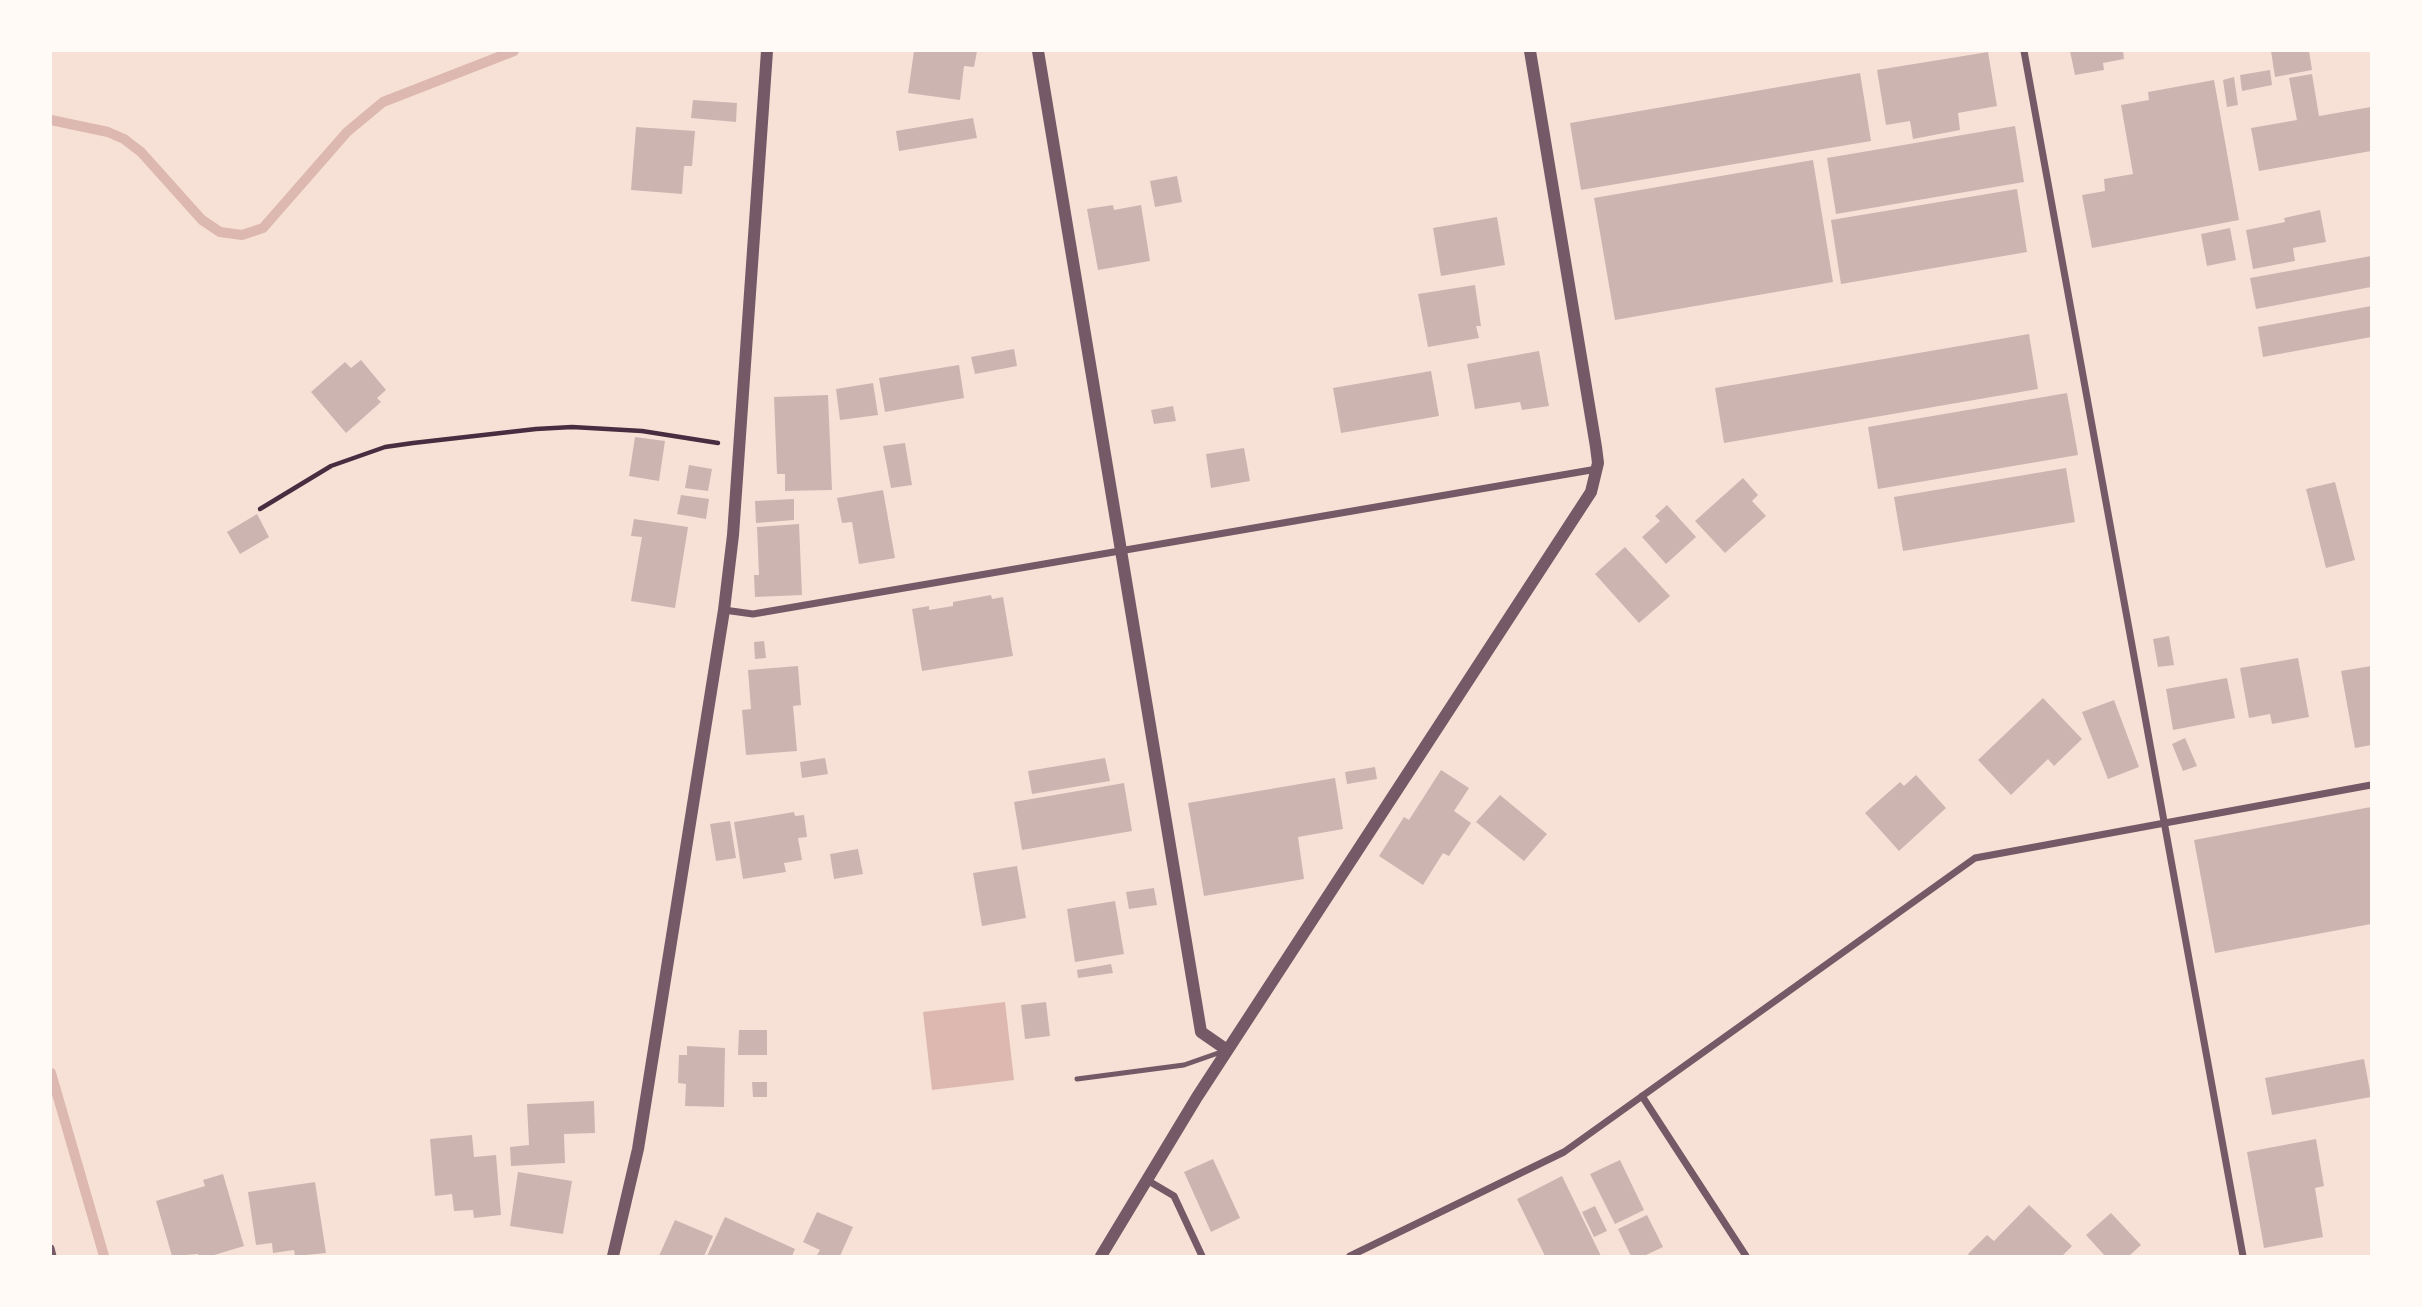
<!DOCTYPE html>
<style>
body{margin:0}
#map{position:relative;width:2422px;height:1307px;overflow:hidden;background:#f7e1d7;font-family:"Space Grotesk",sans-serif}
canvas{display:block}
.frame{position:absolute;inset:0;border:52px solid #fffaf5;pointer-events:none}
</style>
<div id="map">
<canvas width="2422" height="1307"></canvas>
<div class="frame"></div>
</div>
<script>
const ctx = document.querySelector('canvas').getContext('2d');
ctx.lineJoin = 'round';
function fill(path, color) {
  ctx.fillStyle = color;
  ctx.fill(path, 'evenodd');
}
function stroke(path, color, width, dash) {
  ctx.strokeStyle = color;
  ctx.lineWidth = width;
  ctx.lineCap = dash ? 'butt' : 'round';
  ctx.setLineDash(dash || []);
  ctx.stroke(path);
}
fill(new Path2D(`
 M 1005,1002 L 1014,1080 L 932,1090 L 923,1012 Z`), '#dcb8b0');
stroke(new Path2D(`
 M 51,120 L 108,132 L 124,139 L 141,152 L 202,220 L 220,232 L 242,235 L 263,228 L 347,132 L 383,102 L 514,51
 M 51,1073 L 104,1256`), '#dcb8b0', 10);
fill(new Path2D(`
 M 914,51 L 977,51 L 974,67 L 964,66 L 960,100 L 908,93 Z
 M 2070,51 L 2123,51 L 2124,59 L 2103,63 L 2104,70 L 2075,75 Z
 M 2271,51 L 2309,51 L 2312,70 L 2275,77 Z
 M 1988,52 L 1997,106 L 1958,113 L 1960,130 L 1913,139 L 1910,121 L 1886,125 L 1877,70 Z
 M 2270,70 L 2272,85 L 2242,91 L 2240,75 Z
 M 1860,73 L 1871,141 L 1581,190 L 1570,123 Z
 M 2312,74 L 2319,116 L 2371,107 L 2371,151 L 2259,171 L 2251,128 L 2297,120 L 2289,78 Z
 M 2234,77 L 2238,105 L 2227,107 L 2223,80 Z
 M 2214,80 L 2239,220 L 2092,248 L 2082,195 L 2105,191 L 2104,179 L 2133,174 L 2121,105 L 2149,100 L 2148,92 Z
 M 693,100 L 737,103 L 736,122 L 691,118 Z
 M 973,118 L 977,138 L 899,151 L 896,131 Z
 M 2015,126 L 2024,182 L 1836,214 L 1827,158 Z
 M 636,127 L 695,131 L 692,166 L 684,166 L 682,194 L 631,190 Z
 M 1813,160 L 1833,282 L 1615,320 L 1594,198 Z
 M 1177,176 L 1182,202 L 1155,207 L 1150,181 Z
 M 2017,189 L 2027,252 L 1841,284 L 1831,220 Z
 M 1113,205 L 1114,210 L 1141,205 L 1150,261 L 1098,270 L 1087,209 Z
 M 2320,210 L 2326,242 L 2293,248 L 2295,261 L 2253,269 L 2246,230 L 2285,222 L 2284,218 Z
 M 1497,217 L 1505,265 L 1441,276 L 1433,228 Z
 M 2230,228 L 2236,260 L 2207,266 L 2201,234 Z
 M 2371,256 L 2371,287 L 2256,309 L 2250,278 Z
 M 1475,285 L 1481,326 L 1476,326 L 1479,338 L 1428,347 L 1418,294 Z
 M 2371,306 L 2371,337 L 2263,357 L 2258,327 Z
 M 2029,334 L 2038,389 L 1724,443 L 1715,388 Z
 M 1014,349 L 1017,366 L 975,374 L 971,357 Z
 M 1539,351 L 1549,406 L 1522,410 L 1520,402 L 1475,409 L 1467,364 Z
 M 361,360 L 386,390 L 377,398 L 381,402 L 346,433 L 311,392 L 345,362 L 351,368 Z
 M 959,365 L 964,398 L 885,412 L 879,378 Z
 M 1431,371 L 1439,416 L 1341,433 L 1333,388 Z
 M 873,383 L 878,415 L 840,420 L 836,389 Z
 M 2067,393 L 2078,455 L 1878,489 L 1868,427 Z
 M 828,395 L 832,490 L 785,491 L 785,474 L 777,474 L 774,397 Z
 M 1173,406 L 1176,421 L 1154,424 L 1151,410 Z
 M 635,437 L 665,441 L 659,481 L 629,476 Z
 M 905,443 L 912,485 L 891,488 L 883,446 Z
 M 1244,448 L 1250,481 L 1211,488 L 1206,454 Z
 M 689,465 L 712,469 L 708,491 L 685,488 Z
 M 2066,468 L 2075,522 L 1903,551 L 1894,497 Z
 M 1743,478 L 1758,495 L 1752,501 L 1766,516 L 1725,553 L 1695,521 Z
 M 2335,482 L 2355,560 L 2326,568 L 2306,489 Z
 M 883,490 L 895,558 L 859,564 L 852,522 L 842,523 L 837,498 Z
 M 681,495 L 709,499 L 706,519 L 677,514 Z
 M 794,499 L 794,520 L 756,523 L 755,501 Z
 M 1667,505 L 1696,537 L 1666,564 L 1642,537 L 1660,521 L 1655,516 Z
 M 257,514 L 269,537 L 240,554 L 227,532 Z
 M 634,519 L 688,527 L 675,608 L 631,601 L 642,537 L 631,536 Z
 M 799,524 L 802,595 L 755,597 L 754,575 L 759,575 L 757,527 Z
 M 1625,547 L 1670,596 L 1639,623 L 1595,574 Z
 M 991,595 L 992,599 L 1003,597 L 1013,656 L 922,671 L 912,609 L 929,606 L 929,610 L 953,606 L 953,602 Z
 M 2169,636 L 2174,665 L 2158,667 L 2153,639 Z
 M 764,641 L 766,658 L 755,659 L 754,642 Z
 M 2298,658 L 2309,717 L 2272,724 L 2270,714 L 2249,718 L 2240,668 Z
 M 798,666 L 801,705 L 793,706 L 797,751 L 746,755 L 742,710 L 751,709 L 748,670 Z
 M 2371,666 L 2371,745 L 2355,748 L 2341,671 Z
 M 2227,678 L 2235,718 L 2173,730 L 2166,689 Z
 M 2043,698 L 2082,739 L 2054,766 L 2048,759 L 2011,795 L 1978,760 Z
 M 2114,700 L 2139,767 L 2108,779 L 2082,712 Z
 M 2185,738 L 2197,766 L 2183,771 L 2172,744 Z
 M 825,758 L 828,774 L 802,778 L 800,762 Z
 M 1105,758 L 1110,781 L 1032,794 L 1028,771 Z
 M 1375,767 L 1377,779 L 1347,784 L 1345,772 Z
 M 1441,770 L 1469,788 L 1454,811 L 1471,823 L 1449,856 L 1443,853 L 1423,885 L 1379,856 L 1404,817 L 1409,820 Z
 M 1916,775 L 1946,808 L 1899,851 L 1865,813 L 1900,782 L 1904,786 Z
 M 1335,778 L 1343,829 L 1298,837 L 1304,879 L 1204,896 L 1188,803 Z
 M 1124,783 L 1132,831 L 1022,850 L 1014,802 Z
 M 1500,795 L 1547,834 L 1524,861 L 1476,822 Z
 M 2371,807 L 2371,924 L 2215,953 L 2194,840 Z
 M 794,812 L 795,816 L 804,815 L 807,837 L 798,838 L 802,860 L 784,863 L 786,872 L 743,879 L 734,822 Z
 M 730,821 L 736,858 L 716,861 L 710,824 Z
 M 858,849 L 863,874 L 834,879 L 830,854 Z
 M 1017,866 L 1026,918 L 982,926 L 973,873 Z
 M 1154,888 L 1157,905 L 1129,909 L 1126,892 Z
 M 1115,901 L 1124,954 L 1075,962 L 1067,909 Z
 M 1111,964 L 1113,973 L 1078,978 L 1077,970 Z
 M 1046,1002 L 1050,1036 L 1025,1039 L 1021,1005 Z
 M 739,1030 L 767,1030 L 767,1055 L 738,1055 Z
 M 687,1046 L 725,1048 L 724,1107 L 685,1106 L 686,1084 L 678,1083 L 679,1055 L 687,1055 Z
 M 2364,1059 L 2371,1097 L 2272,1115 L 2265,1078 Z
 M 752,1082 L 767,1082 L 767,1097 L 753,1097 Z
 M 594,1101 L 595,1133 L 564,1134 L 565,1163 L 511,1166 L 510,1147 L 529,1145 L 527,1104 Z
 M 472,1135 L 474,1157 L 496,1155 L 501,1215 L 474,1218 L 473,1210 L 454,1211 L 452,1194 L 435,1196 L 430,1139 Z
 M 2316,1139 L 2324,1186 L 2315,1188 L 2323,1237 L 2264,1248 L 2247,1152 Z
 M 1213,1159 L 1240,1218 L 1211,1232 L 1184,1172 Z
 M 1620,1160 L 1644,1210 L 1615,1224 L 1590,1174 Z
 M 518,1172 L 572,1181 L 563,1234 L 510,1226 Z
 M 223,1174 L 244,1246 L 211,1256 L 199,1256 L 198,1254 L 172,1256 L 156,1201 L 205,1186 L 203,1180 Z
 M 1562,1176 L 1601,1256 L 1545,1256 L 1517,1199 Z
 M 315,1182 L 326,1253 L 295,1256 L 294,1250 L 273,1253 L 272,1243 L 256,1245 L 248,1192 Z
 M 2029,1205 L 2072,1246 L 2062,1256 L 1970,1256 L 1968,1254 L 1987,1235 L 1994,1241 Z
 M 1595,1206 L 1607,1231 L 1594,1237 L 1582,1212 Z
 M 817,1212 L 853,1227 L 840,1256 L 820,1256 L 817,1255 L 820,1250 L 803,1242 Z
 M 2111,1213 L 2141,1245 L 2129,1256 L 2105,1256 L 2086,1235 Z
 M 1647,1215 L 1663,1247 L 1644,1256 L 1631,1256 L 1618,1229 Z
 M 725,1217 L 795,1249 L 792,1256 L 707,1256 Z
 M 675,1220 L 713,1236 L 704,1256 L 659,1256 Z`), '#ccb4b1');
stroke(new Path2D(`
 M 260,509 L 331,466 L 385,447 L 413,443 L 536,429 L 572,427 L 642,431 L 718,443`), '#4a2c40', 4.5);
stroke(new Path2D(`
 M 1077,1079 L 1184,1065 L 1224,1051`), '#755966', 5);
stroke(new Path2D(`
 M 2024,51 L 2243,1256
 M 724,610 L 753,614 L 1597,469
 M 1642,1096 L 1746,1256
 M 1147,1180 L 1174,1196 L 1202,1256
 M 51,1248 L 53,1256
 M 1350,1256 L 1564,1152 L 1975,858 L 2371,785`), '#755966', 7);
stroke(new Path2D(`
 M 1038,51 L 1201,1032 L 1227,1050
 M 613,1256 L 638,1149 L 724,610 L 733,535 L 767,51
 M 1101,1256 L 1197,1097 L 1591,492 L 1598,463 L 1596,447 L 1530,51`), '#755966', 12);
</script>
